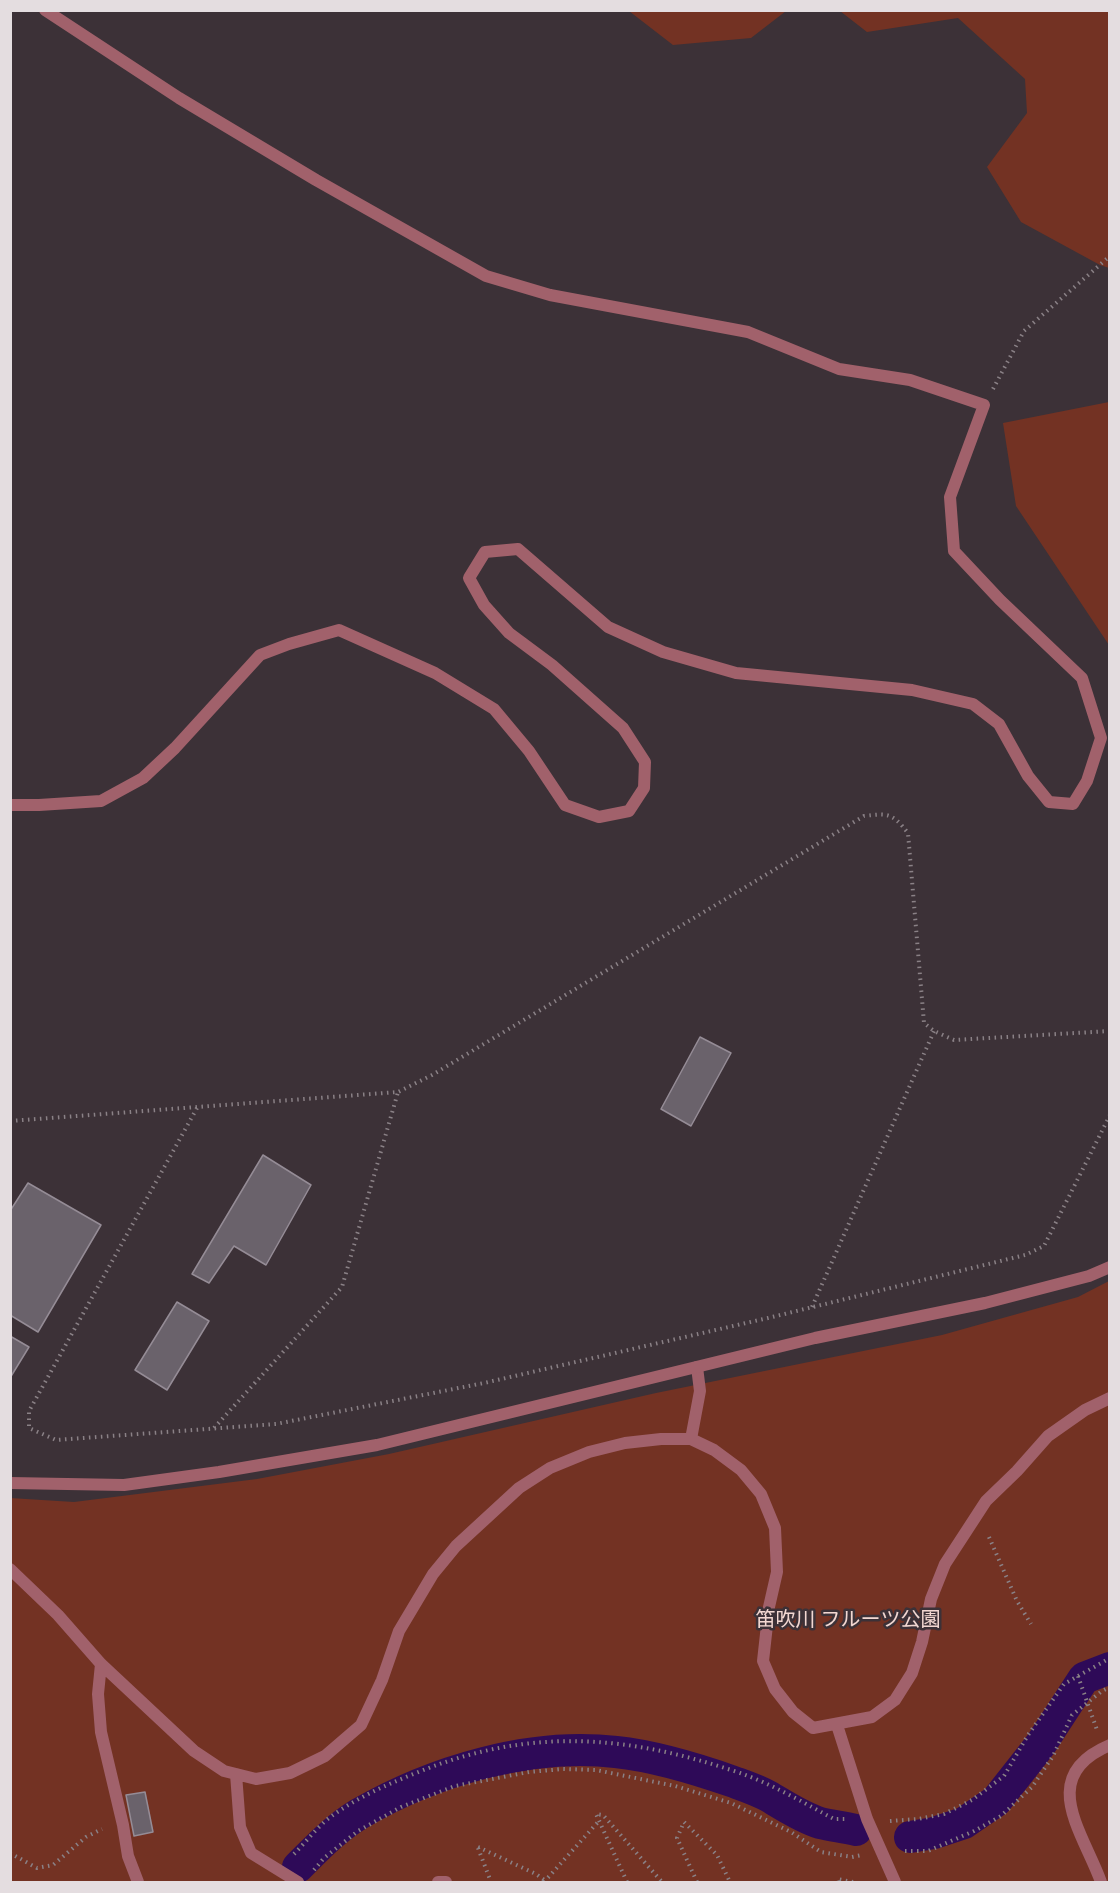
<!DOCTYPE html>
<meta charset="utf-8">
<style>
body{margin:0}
#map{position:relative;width:1120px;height:1893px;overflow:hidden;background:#3c3137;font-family:"Space Grotesk",sans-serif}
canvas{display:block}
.frame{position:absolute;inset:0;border:12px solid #e4dde0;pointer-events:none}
</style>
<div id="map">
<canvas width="1120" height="1893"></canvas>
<div class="frame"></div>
</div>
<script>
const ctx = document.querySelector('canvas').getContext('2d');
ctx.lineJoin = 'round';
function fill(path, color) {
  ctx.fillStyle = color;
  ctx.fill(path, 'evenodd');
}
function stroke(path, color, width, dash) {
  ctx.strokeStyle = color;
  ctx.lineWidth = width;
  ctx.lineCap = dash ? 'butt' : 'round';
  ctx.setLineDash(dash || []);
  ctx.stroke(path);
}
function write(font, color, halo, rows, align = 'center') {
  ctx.font = font + ' "Space Grotesk","Noto Sans JP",sans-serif';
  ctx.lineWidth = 5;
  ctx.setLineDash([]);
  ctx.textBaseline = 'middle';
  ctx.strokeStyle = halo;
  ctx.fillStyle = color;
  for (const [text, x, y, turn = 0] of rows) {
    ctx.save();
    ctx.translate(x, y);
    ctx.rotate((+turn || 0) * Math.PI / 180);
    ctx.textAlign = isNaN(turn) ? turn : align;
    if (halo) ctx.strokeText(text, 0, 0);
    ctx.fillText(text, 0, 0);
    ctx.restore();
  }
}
fill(new Path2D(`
 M 629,11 L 629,10 L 786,11 L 751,38 L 673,45 Z
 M 840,11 L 1109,11 L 1109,268 L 1100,265 L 1021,222 L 987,167 L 1027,113 L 1025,79 L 958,18 L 867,32 Z
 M 1109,402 L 1110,402 L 1109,645 L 1016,506 L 1003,423 Z
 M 1109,1281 L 1109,1882 L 11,1882 L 10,1498 L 74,1502 L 257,1479 L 389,1454 L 656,1393 L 942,1335 L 1078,1297 Z`), '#733223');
stroke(new Path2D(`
 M 910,1837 L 934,1833 L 964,1823 L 996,1801 L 1041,1744 L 1084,1678 L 1110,1668
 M 298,1867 C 317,1848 336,1828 359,1814 C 433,1771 530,1742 616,1752 C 655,1756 697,1769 734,1782 C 745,1786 757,1790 768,1796 C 785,1806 801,1817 820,1823 C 832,1826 844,1827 856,1830`), '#2e0a58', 32);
const building = new Path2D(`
 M 700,1037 L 731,1053 L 691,1126 L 661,1109 Z
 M 263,1155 L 311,1185 L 266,1265 L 234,1246 L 209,1283 L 192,1274 Z
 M 28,1183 L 101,1225 L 38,1332 L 10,1315 L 10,1211 Z
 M 177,1302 L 209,1321 L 167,1390 L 135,1370 Z
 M 10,1336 L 29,1347 L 10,1378 Z
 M 145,1792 L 153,1832 L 134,1836 L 126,1795 Z`);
fill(building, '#6a626b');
stroke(building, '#958c96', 1.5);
stroke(new Path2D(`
 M 993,389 L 1024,331 L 1110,256
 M 197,1108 L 29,1411 L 29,1428 L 56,1440 L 276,1424 L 484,1383 L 768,1318 L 1025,1255 L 1044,1246 L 1110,1115
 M 10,1121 L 398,1092 L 432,1075 L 864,816 C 889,813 892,813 908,833 L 924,1023 L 934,1031 L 954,1040 L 1110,1031
 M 812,1307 L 934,1031
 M 214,1428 L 342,1287 L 398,1092
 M 989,1537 L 1017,1601 L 1031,1624
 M 1078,1676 L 1097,1730
 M 890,1821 L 918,1819 L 944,1814 L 972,1800 L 1004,1776 L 1028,1735 L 1064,1684 L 1110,1658
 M 478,1847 L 536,1874 L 547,1882
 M 478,1848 L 491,1882
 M 905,1851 L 928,1851 L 974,1831 L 1001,1816 L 1032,1787 L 1053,1756 L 1072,1715 L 1102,1691 L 1110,1687
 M 10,1853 L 37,1868 L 53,1865 L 86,1837 L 102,1829
 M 294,1854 C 307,1841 320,1823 336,1813 C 362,1795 391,1783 421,1771 C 532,1727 628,1735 740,1773 C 772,1784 804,1803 834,1819 L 847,1819
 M 314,1870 L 324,1858 L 358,1831 L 401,1807 L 455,1786 L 529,1772 L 563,1769 L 596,1770 L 675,1786 L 731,1803 L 791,1832 L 821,1852 L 852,1857 L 862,1855
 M 627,1882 L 596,1814 L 603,1815 L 662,1882
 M 697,1882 L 677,1838 L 684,1822 L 717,1855 L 730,1882
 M 838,1882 L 837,1879 L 853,1882`), '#8a8186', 4, [1.5, 4.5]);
stroke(new Path2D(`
 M 691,1439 L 700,1391 L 697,1367
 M 10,1569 L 58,1615 L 101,1664 L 194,1751 L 224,1771 L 256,1779 L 290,1773 L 325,1756 L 361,1725 L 382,1680 L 399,1631 L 433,1574 L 456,1546 L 519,1488 L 550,1468 L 589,1452 L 625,1443 L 661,1439 L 691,1439 L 714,1450 L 741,1470 L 761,1494 L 775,1528 L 777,1572 L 769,1607 L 763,1661 L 775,1689 L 793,1712 L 813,1728 L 872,1717 L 895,1700 L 912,1673 L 922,1642 L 931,1599 L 945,1564 L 986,1501 L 1017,1471 L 1048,1436 L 1085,1410 L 1110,1398
 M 101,1664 L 98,1694 L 101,1732 L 123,1825 L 128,1856 L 138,1882
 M 837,1725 L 867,1819 L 895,1882
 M 236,1774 L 240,1827 L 251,1853 L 298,1882
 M 438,1882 L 446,1882
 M 1101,1882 C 1083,1832 1036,1776 1110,1745`), '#a1616b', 12);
stroke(new Path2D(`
 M 10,805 L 39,805 L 101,801 L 143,778 L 175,748 L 260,655 L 289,644 L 339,630 L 435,673 L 494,709 L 529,751 L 565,805 L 599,817 L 629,811 L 644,788 L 645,762 L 623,728 L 552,665 L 509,633 L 484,605 L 469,578 L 485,552 L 518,549 L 608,627 L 663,652 L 736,673 L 912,690 L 973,704 L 999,724 L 1028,776 L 1049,802 L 1073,804 L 1087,781 L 1101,738 L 1082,678 L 1000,600 L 954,551 L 950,497 L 984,405 L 910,380 L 839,369 L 748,332 L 550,295 L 486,276 L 316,180 L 179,98 L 45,10
 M 10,1483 L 124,1485 L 219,1472 L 377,1445 L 815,1338 L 985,1303 L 1089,1276 L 1110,1267`), '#a1616b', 12);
stroke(new Path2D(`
 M 544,1882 L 599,1821`), '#8a8186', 4, [1.5, 4.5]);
write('20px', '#f2d7d1', '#3c3137', [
 ["笛吹川 フルーツ公園",848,1621]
]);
</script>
